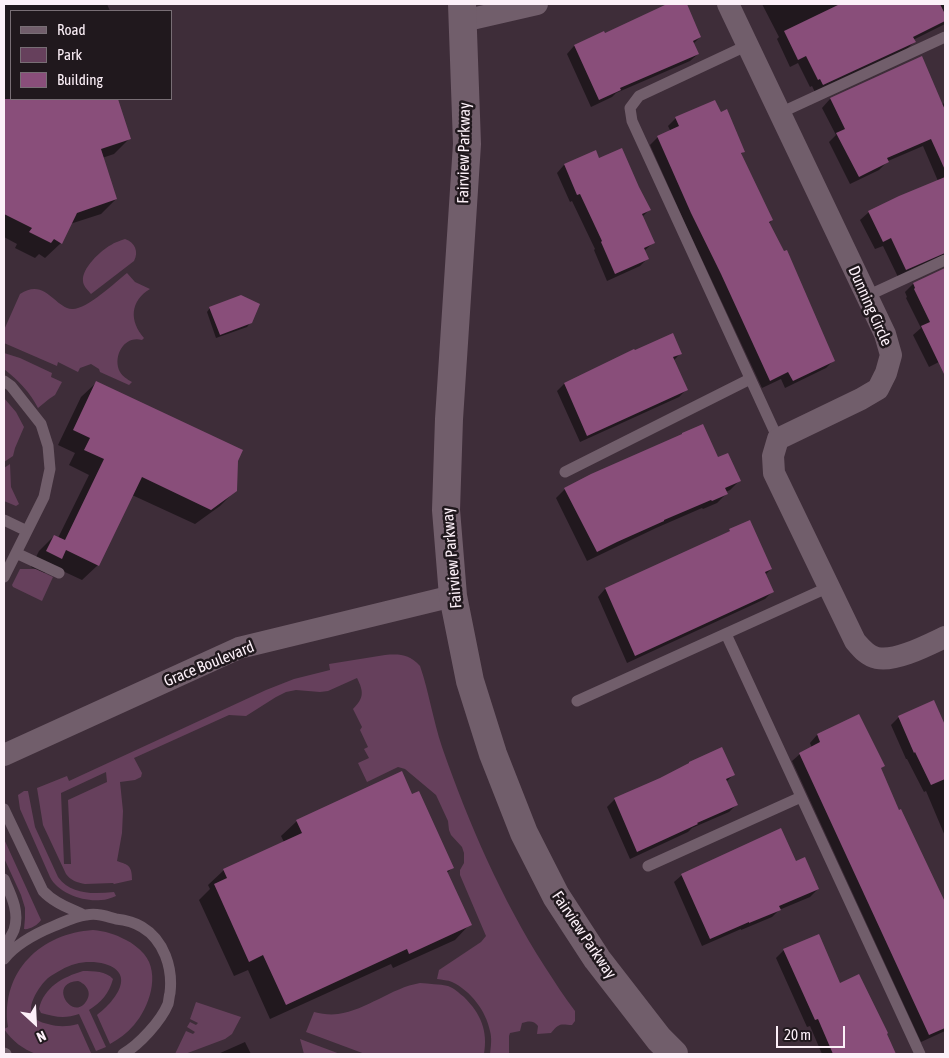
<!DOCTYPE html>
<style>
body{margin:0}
#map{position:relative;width:949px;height:1058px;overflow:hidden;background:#3e2d39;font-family:"Asap Condensed",sans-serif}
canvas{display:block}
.frame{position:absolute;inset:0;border:5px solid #fcf0f8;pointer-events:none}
.legend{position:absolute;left:10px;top:10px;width:162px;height:90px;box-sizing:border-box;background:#20181d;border:1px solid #786e75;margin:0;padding:6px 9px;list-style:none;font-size:15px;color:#fcf0f8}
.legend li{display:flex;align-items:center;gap:10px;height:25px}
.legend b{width:25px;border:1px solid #786e75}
.north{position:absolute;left:10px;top:998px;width:50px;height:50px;-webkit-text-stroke:4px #20181d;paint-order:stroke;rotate:155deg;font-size:14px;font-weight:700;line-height:20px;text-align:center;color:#fcf0f8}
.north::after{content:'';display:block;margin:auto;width:18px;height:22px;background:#fcf0f8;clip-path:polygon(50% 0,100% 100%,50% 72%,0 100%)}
.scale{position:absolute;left:776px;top:1026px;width:69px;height:22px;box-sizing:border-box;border:2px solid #fcf0f8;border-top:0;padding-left:6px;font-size:15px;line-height:18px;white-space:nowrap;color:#fcf0f8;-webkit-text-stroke:4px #20181d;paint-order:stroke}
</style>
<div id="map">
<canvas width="949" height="1058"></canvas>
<div class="frame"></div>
<ul class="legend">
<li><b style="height:6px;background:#715e6b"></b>Road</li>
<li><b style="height:14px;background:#66405c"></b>Park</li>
<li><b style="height:14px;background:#894e7a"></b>Building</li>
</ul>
<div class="north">N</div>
<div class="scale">20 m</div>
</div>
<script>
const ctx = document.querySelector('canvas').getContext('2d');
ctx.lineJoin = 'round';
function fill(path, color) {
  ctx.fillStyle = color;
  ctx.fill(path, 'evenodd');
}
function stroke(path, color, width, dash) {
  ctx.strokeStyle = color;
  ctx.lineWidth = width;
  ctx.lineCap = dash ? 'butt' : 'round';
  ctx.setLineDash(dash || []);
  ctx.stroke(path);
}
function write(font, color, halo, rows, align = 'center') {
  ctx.font = font + ' "Asap Condensed",sans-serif';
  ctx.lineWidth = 5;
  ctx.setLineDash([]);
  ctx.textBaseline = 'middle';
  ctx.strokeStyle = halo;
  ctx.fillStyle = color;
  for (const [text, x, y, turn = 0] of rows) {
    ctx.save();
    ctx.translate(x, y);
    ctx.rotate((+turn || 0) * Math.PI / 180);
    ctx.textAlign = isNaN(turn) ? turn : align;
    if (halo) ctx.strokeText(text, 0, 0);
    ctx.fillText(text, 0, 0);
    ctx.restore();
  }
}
fill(new Path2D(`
 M 125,239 C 135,242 139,252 134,261 L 91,294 C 88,290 83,286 83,281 C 81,269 101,250 111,245 C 115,242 120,241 125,239 Z
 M 127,273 L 135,282 L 150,289 C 130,301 129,321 144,338 L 142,340 C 124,335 112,357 120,372 C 123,377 127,379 132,382 L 129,385 L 100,372 L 99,369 L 91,364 L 80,368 L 78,372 L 58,362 L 57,366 L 4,343 L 4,330 L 20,294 C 45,277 55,308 72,309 C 86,310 116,282 127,273 Z
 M 4,353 L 20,358 L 52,373 L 51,377 L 62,382 L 55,395 L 49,399 L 38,408 C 30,392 18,380 4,369 Z
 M 4,398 L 16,412 L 24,427 L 15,448 L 13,456 L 4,462 Z
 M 10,464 L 11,487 L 19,504 L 16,506 L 4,501 L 4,468 Z
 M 20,569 L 36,569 L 53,577 L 42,601 L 13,587 L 12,585 Z
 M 385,655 C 400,654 409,654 420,666 C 429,692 433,720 442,747 C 469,824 501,898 545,967 C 555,982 564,997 575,1011 L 575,1021 L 572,1025 C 560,1024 559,1023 551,1033 L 537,1034 L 538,1026 C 534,1020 528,1021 522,1023 L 520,1031 L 510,1033 L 509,1036 L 509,1054 L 490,1054 C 491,1046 492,1038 490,1031 C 486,1011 471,991 452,982 C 448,980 442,980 437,979 L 439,970 L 481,942 L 486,936 L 460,875 L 460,870 L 464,863 L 464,853 L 462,847 L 451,835 L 449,830 L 448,821 L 436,795 L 405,769 L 398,767 L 367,782 L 358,763 L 369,758 L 364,749 L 368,747 L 360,730 L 362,727 L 353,709 C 364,698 364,692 357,678 L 328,691 L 320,692 L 296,690 L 286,692 L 276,697 L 246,716 L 229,715 L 134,758 L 142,773 L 141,777 L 135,780 L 120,782 L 123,811 L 122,833 L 117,861 C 129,865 132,866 132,880 L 114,884 L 113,883 L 85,884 C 78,883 70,880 66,874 L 43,825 L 37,788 L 67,776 L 69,781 L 266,690 L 294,679 L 330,670 L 329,664 ZM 106,772 L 107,782 L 68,800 L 71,864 L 64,864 L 61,793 Z
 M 24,791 L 28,791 L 35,827 L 58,877 C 71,895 93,894 114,892 L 116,896 C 111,898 106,900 101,900 C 83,902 58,893 50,877 L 20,809 L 18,795 Z
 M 4,839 L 41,920 C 38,925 29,930 24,929 L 25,918 L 25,908 L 21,895 L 4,858 Z
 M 93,930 C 105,931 115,934 126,940 C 132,943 139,948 144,954 C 161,974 149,1008 134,1025 C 127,1033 119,1039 110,1044 L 97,1015 C 113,1003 138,974 105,964 C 90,960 75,962 61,970 C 57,972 52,975 48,978 C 39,986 22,1011 37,1020 C 40,1022 44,1023 48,1024 C 58,1027 67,1027 78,1024 L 91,1053 L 87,1054 L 36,1054 C 23,1049 12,1041 4,1029 L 8,1027 C 0,971 42,933 93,930 Z
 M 83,971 C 94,971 106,971 113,979 C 109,994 101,1002 89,1010 L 106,1047 L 96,1051 L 79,1014 C 65,1019 55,1017 41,1013 L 39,1009 C 44,987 63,977 83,971 ZM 78,981 C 86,984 92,992 87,1000 C 74,1024 46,983 78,981 Z
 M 420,983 C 429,984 439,984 448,986 C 454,988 459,993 464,997 C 481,1014 488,1031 484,1054 L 365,1054 L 306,1032 L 314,1012 C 322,1014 330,1015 338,1014 C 367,1010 391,988 420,983 Z
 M 196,1002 L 241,1017 L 232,1034 L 225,1039 L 185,1054 L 175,1054 L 186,1031 L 193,1034 L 195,1032 L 187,1027 L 190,1022 L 196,1025 L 198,1023 L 190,1019 Z
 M 300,1039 L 340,1054 L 304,1054 Z`), '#66405c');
fill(new Path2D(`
 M 4,4 L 107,4 L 110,11 L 11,11 L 11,99 L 117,99 L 130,138 L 114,154 L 102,158 L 116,199 L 101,214 L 70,224 L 61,243 L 45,258 L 39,254 L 35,258 L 15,248 L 17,244 L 4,237 Z
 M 671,4 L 685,4 L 700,37 L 693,44 L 698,54 L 690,61 L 616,93 L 612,97 L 591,107 L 567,54 L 574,46 L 604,33 L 604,34 Z
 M 762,4 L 945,4 L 945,24 L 913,40 L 914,42 L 906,50 L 815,92 L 812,86 L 810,87 L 798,63 L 790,67 L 777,39 L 779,37 Z
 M 921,58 L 942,104 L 945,103 L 945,359 L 929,367 L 913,335 L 921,328 L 906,298 L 907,297 L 905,292 L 913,284 L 945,270 L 944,265 L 898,277 L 883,246 L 875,249 L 860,220 L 869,212 L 938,181 L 923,146 L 888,161 L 879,170 L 850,184 L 829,142 L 836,135 L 822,108 L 830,99 Z
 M 676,118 L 743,152 L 741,154 L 772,220 L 769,224 L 834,360 L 826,368 L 785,388 L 781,379 L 762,388 L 684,221 L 650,145 L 658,137 L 671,132 L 668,126 Z
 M 598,159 L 649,210 L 642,217 L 653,243 L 644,251 L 647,259 L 640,266 L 607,281 L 594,250 L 595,249 L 572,201 L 570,202 L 557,173 L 564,165 Z
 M 210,308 L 250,323 L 247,327 L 216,338 L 207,312 Z
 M 681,353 L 673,361 L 686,390 L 679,397 L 580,442 L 557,391 L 564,384 Z
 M 97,382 L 236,461 L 236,490 L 220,506 L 195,524 L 132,495 L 98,565 L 82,580 L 52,566 L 45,573 L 31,567 L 39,551 L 54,536 L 58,538 L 89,475 L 69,465 L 75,453 L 58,445 L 81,397 Z
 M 717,459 L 739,481 L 730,490 L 726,492 L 726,494 L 717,503 L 703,509 L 702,508 L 656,528 L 587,561 L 556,498 L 565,489 Z
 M 749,522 L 771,569 L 765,575 L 773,591 L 765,599 L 627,663 L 598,597 L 605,589 L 674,558 Z
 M 934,701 L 945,727 L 945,836 L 926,791 L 924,792 L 907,759 L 906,759 L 891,725 L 899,717 Z
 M 858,715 L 880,769 L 899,811 L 900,811 L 945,905 L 945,1031 L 921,1042 L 792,761 L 800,754 L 812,748 L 810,743 L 817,735 Z
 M 733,775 L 726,782 L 736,805 L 729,812 L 692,828 L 688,832 L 630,859 L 607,807 L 615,799 L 660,779 Z
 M 411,795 L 452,868 L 447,873 L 470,924 L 455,940 L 393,968 L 391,964 L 270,1019 L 248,970 L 234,976 L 199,900 L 210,889 L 208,885 L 224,870 L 284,842 L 281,836 L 297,821 Z
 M 795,862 L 818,889 L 810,897 L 779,910 L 772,917 L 741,930 L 741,929 L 702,946 L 674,882 L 682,875 Z
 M 784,950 L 839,984 L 885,1034 L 894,1054 L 822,1054 L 810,1026 L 807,1027 L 776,958 Z
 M 245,1042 L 251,1054 L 218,1054 Z`), '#0007');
fill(new Path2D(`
 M 667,4 L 687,4 L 701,37 L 693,41 L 699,54 L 620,88 L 621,90 L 599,100 L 574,45 L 604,31 L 605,33 Z
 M 840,4 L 940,4 L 945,14 L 945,21 L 913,37 L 916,42 L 823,85 L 820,79 L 818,80 L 806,56 L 798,60 L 784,31 Z
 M 922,56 L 945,110 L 945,170 L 931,139 L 887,158 L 889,162 L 859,177 L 836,133 L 845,129 L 830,98 Z
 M 4,99 L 118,99 L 131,139 L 101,149 L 117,199 L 77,213 L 62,244 L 54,239 L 51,243 L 29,232 L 32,228 L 4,214 Z
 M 715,100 L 721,112 L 727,109 L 745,152 L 741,153 L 773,220 L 769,222 L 784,251 L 787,250 L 835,361 L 793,381 L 788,372 L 770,381 L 721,274 L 691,213 L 657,136 L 679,126 L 675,117 Z
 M 622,148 L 639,187 L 651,210 L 642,214 L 655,243 L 644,248 L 649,259 L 615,274 L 601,242 L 602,241 L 580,194 L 577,195 L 564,164 L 596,150 L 599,158 Z
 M 945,177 L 945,253 L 906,270 L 891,238 L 883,242 L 868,211 L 899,196 Z
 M 945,268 L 945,376 L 921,326 L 930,322 L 914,289 L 915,288 L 913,283 Z
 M 241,295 L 260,304 L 252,323 L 220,335 L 209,307 Z
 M 673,333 L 682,354 L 673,357 L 688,390 L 587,436 L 564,383 L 634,349 L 635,350 Z
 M 96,381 L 243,450 L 238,461 L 237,491 L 211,510 L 142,477 L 99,566 L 66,550 L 62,559 L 46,551 L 54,535 L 65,540 L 104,459 L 84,450 L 90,438 L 73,430 Z
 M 703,424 L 718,457 L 728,453 L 741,481 L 725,488 L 728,494 L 712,501 L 711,500 L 664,520 L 664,521 L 617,542 L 597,552 L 564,488 L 591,474 L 682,434 L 682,433 Z
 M 750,520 L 772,569 L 765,572 L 774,592 L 635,656 L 605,588 L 730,531 L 729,529 Z
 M 934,700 L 945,725 L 945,779 L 931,785 L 915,752 L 914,753 L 898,716 Z
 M 859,714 L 885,766 L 881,768 L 899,810 L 901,809 L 945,902 L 945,1028 L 929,1035 L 799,753 L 820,742 L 817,734 Z
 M 722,747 L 735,775 L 726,779 L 738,805 L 697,823 L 698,824 L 637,852 L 614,798 L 660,778 L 689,763 L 689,762 Z
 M 402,771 L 412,794 L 419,791 L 454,868 L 447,871 L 472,925 L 409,954 L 407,949 L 286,1005 L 263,955 L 249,962 L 214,884 L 227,878 L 223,869 L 302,833 L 296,820 Z
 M 781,828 L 796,861 L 805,857 L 819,889 L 779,906 L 781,910 L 749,923 L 749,922 L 710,939 L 681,874 Z
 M 819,934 L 840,983 L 859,974 L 888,1033 L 887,1034 L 896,1054 L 833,1054 L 818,1019 L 815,1020 L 783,949 Z`), '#894e7a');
stroke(new Path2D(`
 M 748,45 L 639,96 L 630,108 L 632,121 L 778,439
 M 780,113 L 945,37
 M 867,296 L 945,260
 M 4,381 L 11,386 L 41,424 L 48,446 L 50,469 L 44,497 L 27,531
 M 565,472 L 750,379
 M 4,520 L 27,531 L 4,577
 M 16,553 L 59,573
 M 726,634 L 920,1054
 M 577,701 L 829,587
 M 4,809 L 43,891 C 54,903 70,908 84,915
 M 648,866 L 801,797
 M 4,879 C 11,895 20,912 14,930 C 12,935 8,940 7,945 C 6,949 5,953 5,957
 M 4,959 C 16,944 37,933 54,926 C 64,922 76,916 86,915 C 97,913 106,916 116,919 C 125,920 134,922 142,927 C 164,940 173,968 170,993 C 169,996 169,1000 168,1004 C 161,1021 139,1045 123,1054
 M 4,1053 L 6,1054`), '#715e6b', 11);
stroke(new Path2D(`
 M 728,4 L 885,334 L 891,355 L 886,373 L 878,389 L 861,399 L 778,439 L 773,456 L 774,473 L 855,641 C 861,648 867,656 877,658 C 896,662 928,645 945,637
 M 463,21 L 537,4
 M 4,755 L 239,648 L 453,596`), '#715e6b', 22);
stroke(new Path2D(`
 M 462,4 L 467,144 L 449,419 L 446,510 L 453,596 L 470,681 L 493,754 L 524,833 L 556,896 L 597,959 L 659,1039 L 674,1054`), '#715e6b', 28);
write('16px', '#fcf0f8', '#20181d', [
 ["Fairview Parkway",464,153,-89],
 ["Dunning Circle",870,306,66],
 ["Fairview Parkway",452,558,-95],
 ["Grace Boulevard",209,664,-22],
 ["Fairview Parkway",584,935,56]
]);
</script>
